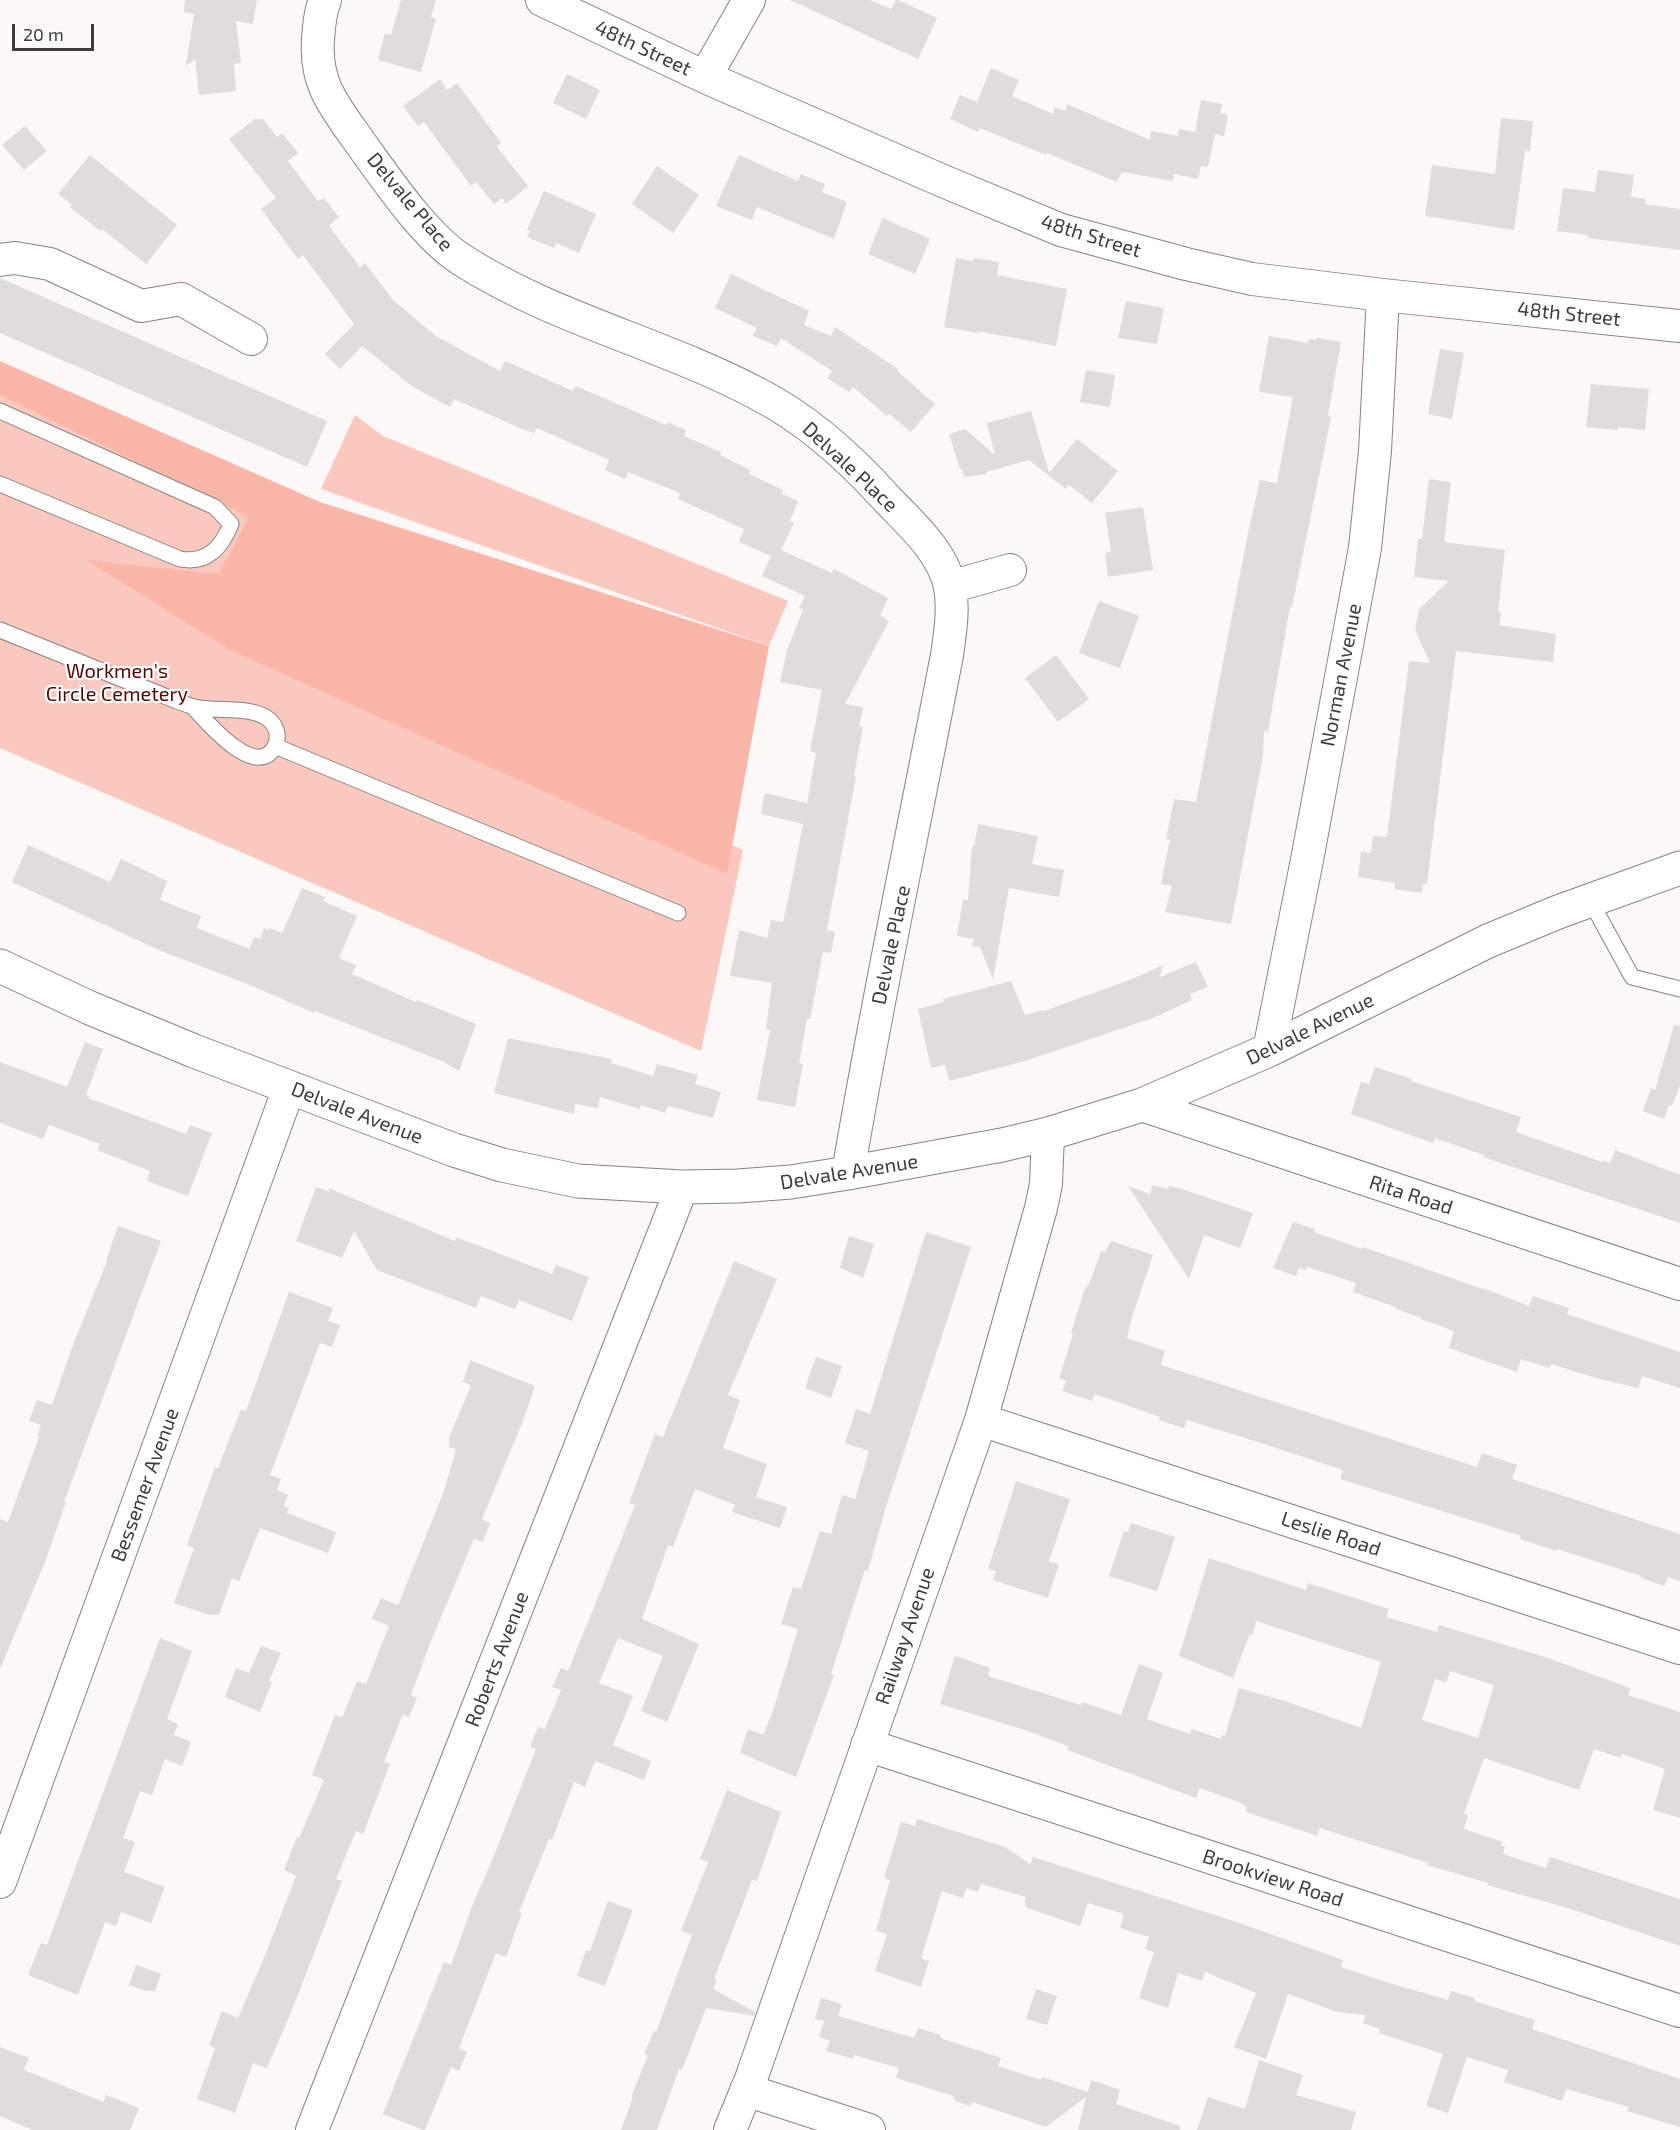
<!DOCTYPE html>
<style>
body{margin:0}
#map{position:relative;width:1680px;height:2130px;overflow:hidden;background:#fcf8f7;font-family:"Exo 2",sans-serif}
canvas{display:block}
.scale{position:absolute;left:12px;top:24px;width:82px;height:27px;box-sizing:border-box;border:3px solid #3e3c3c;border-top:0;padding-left:8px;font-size:18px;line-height:21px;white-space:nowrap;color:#3e3c3c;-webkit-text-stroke:4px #fff;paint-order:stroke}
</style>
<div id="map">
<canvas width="1680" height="2130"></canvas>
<div class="scale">20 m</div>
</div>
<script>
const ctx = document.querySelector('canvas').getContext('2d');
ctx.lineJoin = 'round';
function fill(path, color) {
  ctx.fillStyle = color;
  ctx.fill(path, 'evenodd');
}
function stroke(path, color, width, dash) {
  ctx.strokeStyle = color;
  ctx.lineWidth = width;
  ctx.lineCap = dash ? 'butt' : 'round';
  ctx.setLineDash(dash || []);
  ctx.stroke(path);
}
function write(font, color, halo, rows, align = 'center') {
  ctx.font = font + ' "Exo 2",sans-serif';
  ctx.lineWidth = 4.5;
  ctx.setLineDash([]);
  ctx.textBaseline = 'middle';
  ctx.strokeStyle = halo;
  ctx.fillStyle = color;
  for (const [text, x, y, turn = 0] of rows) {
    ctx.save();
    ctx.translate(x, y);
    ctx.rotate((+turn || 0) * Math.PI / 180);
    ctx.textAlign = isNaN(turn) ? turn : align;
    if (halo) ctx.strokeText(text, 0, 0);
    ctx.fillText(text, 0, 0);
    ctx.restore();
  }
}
fill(new Path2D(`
 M 0,377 L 295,500 L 330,663 L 743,850 L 701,1051 L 0,748 Z
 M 355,415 L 383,436 L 788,601 L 769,646 L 321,489 Z`), '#fac8be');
fill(new Path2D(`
 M 0,361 L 320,502 L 769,646 L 727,874 L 230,650 L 86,560 L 219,574 L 249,517 L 0,395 Z`), '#fab6a9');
fill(new Path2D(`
 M 185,0 L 257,0 L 253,24 L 236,21 L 241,63 L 234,64 L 236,91 L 199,95 L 195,59 L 186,66 L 194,14 L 184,12 Z
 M 401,0 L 436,0 L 431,17 L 436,18 L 421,72 L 378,60 L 385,33 L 391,35 Z
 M 790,0 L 870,0 L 891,9 L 896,0 L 898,0 L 937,18 L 918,59 Z
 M 991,68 L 1019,80 L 1012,96 L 1053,114 L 1055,107 L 1065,111 L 1067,104 L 1150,140 L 1151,131 L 1178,136 L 1179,129 L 1195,132 L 1201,100 L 1222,104 L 1220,113 L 1228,115 L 1224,136 L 1215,134 L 1208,167 L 1201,166 L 1198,179 L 1174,174 L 1173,181 L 1122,172 L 1117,182 L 1047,153 L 1046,155 L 980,128 L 978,132 L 950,119 L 960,95 L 977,102 Z
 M 567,74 L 600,90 L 586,119 L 553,103 Z
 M 440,79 L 447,90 L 457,83 L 501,143 L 497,147 L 528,186 L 506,204 L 502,198 L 494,204 L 476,182 L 471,186 L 424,122 L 418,126 L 403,106 Z
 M 1501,118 L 1533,121 L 1530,151 L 1525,151 L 1514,230 L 1425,216 L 1432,165 L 1495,174 Z
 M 255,119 L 263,119 L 277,137 L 282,133 L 298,153 L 288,161 L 318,201 L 324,198 L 339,217 L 329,226 L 360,267 L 365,263 L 393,300 L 436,336 L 500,371 L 505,361 L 573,391 L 576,386 L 666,425 L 668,422 L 686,430 L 684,436 L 721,452 L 720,455 L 750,470 L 749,474 L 783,490 L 782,494 L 798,501 L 790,521 L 794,523 L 781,550 L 832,573 L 834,569 L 888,598 L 880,615 L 889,621 L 845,704 L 863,707 L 859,726 L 863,727 L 854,776 L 856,777 L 827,930 L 835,932 L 831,953 L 823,952 L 810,1019 L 807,1019 L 799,1063 L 803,1064 L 795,1107 L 757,1100 L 770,1030 L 766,1029 L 772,983 L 730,976 L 739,930 L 767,938 L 771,920 L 783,922 L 791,885 L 803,824 L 761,814 L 765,793 L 807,803 L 816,753 L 810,751 L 822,690 L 780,682 L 787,650 L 803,610 L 799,608 L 805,596 L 762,576 L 771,556 L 739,542 L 744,529 L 678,499 L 680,493 L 628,472 L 625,479 L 605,470 L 609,460 L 537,428 L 534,433 L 522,429 L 454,399 L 450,407 L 413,387 L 362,346 L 340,369 L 325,354 L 354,324 L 303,255 L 298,259 L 261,209 L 276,198 L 229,139 Z
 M 25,126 L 47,151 L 24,170 L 2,145 Z
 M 90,155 L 177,225 L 146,264 L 102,229 L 100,231 L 70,207 L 72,205 L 58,194 Z
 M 739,155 L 798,181 L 801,174 L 825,184 L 822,192 L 847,202 L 834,239 L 757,207 L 752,220 L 716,206 Z
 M 657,166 L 699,195 L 673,233 L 632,204 Z
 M 1598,170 L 1634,175 L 1631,197 L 1646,199 L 1645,204 L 1680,209 L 1680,250 L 1588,238 L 1588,235 L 1557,231 L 1563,188 L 1595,192 Z
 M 544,191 L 596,214 L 579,253 L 556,243 L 554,248 L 527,237 L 530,231 L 527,230 Z
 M 883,218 L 930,239 L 915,274 L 868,254 Z
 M 956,258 L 973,261 L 974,258 L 999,262 L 997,275 L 1067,289 L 1056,346 L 978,331 L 979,333 L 944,327 Z
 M 731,274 L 809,311 L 804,325 L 831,336 L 835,327 L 898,369 L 897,371 L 935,404 L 911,432 L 889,414 L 887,416 L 853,387 L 849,392 L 827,378 L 832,371 L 781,338 L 777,346 L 753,336 L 757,328 L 715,308 Z
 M 0,278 L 327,421 L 307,467 L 0,333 Z
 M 1126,301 L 1164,308 L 1157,344 L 1118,338 Z
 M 1269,336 L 1308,343 L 1309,339 L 1316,340 L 1317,338 L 1341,342 L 1328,416 L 1331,417 L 1292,607 L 1290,607 L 1268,732 L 1264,731 L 1263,756 L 1231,924 L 1165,912 L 1172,886 L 1161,884 L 1170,839 L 1166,839 L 1174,799 L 1196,802 L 1248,533 L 1260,480 L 1277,483 L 1293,397 L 1259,392 Z
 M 1440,349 L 1464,353 L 1452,419 L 1428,414 Z
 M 1086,370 L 1115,375 L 1110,407 L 1080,402 Z
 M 1591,384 L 1649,389 L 1645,430 L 1618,427 L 1617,430 L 1586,427 Z
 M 1031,411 L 1049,473 L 1077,439 L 1118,471 L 1092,503 L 1069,485 L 1066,489 L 1029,460 L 986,472 L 987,474 L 964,477 L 962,469 L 960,469 L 949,434 L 965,429 L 995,455 L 987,423 Z
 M 1429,479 L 1451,482 L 1444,542 L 1505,550 L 1498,611 L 1501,612 L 1499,625 L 1556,634 L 1553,662 L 1456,651 L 1427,884 L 1423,884 L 1422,893 L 1394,889 L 1395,883 L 1358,877 L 1361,852 L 1371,853 L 1373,836 L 1387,837 L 1409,661 L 1430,663 L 1415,630 L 1419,609 L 1449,581 L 1414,577 L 1418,539 L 1422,539 Z
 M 1143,507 L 1153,570 L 1108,577 L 1105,553 L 1111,552 L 1105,513 Z
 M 1099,601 L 1139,616 L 1120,668 L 1079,653 Z
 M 1056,655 L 1089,699 L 1058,722 L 1025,678 Z
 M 978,824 L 1038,836 L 1032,864 L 1064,870 L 1059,897 L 1009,888 L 993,979 L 980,947 L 972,946 L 974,939 L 957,936 L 963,899 L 968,900 L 972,846 L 974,846 Z
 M 28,845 L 110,882 L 121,859 L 167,881 L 160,900 L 201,916 L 197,928 L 249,949 L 254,937 L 260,939 L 264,928 L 268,930 L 270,928 L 282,933 L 302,888 L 325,897 L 323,901 L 357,916 L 339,958 L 356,965 L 352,974 L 416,1002 L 417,1000 L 476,1024 L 459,1071 L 444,1062 L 315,1011 L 314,1013 L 250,985 L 161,951 L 12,882 Z
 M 1196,962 L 1208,987 L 1190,994 L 1192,1000 L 1153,1018 L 1025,1061 L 949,1081 L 945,1065 L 931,1068 L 918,1009 L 944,1002 L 943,999 L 1011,981 L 1025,1015 L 1043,1010 L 1044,1011 L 1132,979 L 1163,965 L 1160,977 Z
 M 1674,1025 L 1680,1026 L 1680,1085 L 1672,1106 L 1669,1105 L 1664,1119 L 1643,1111 L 1651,1088 L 1655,1090 Z
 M 508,1038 L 612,1059 L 611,1063 L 653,1076 L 657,1064 L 698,1075 L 695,1084 L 721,1092 L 713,1118 L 668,1106 L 665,1113 L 641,1105 L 640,1109 L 600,1097 L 598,1108 L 575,1104 L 574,1114 L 494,1093 Z
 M 85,1042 L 103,1049 L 86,1095 L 89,1096 L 88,1098 L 186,1134 L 190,1125 L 212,1133 L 188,1196 L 147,1181 L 150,1171 L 97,1150 L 100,1144 L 49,1125 L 43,1139 L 0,1123 L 0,1062 L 67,1087 Z
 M 1375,1067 L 1412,1079 L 1411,1081 L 1521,1117 L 1516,1132 L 1602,1162 L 1602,1160 L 1610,1163 L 1615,1150 L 1680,1175 L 1680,1223 L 1483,1157 L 1484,1155 L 1435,1138 L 1433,1143 L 1351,1114 L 1361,1082 L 1369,1084 Z
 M 1153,1185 L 1168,1189 L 1169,1186 L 1182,1189 L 1253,1213 L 1240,1248 L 1204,1235 L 1189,1279 L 1128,1186 L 1150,1194 Z
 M 316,1187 L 330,1192 L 328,1188 L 455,1241 L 456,1237 L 552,1274 L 556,1265 L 589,1277 L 572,1321 L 519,1300 L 515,1309 L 481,1296 L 476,1308 L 377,1270 L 354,1231 L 342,1258 L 296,1241 Z
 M 1293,1222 L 1315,1229 L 1314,1232 L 1362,1249 L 1363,1247 L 1483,1289 L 1483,1288 L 1529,1306 L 1533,1296 L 1569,1308 L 1567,1314 L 1680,1352 L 1680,1388 L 1642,1376 L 1638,1388 L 1596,1378 L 1551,1364 L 1550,1368 L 1521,1359 L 1517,1372 L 1449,1348 L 1454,1331 L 1421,1319 L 1422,1318 L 1396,1309 L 1396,1307 L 1353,1292 L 1356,1283 L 1307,1267 L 1306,1270 L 1299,1268 L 1296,1276 L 1273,1268 Z
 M 118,1226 L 161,1241 L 64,1502 L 66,1502 L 45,1562 L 0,1669 L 0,1519 L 8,1522 L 39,1437 L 37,1437 L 41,1425 L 29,1421 L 37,1400 L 52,1405 L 71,1350 L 107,1261 L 106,1261 Z
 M 926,1232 L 971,1247 L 885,1510 L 868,1571 L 865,1570 L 857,1594 L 831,1674 L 834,1675 L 796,1777 L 740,1753 L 748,1729 L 763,1735 L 772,1714 L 798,1629 L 781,1624 L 793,1587 L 801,1589 L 820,1531 L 831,1534 L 842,1495 L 855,1499 L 869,1451 L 845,1443 L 856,1409 L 870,1414 Z
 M 849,1236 L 874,1244 L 863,1278 L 840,1268 Z
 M 1111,1241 L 1153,1255 L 1133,1314 L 1127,1338 L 1165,1351 L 1161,1365 L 1477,1467 L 1482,1453 L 1517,1465 L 1512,1479 L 1680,1534 L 1680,1581 L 1668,1577 L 1664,1586 L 1641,1578 L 1641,1576 L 1557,1549 L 1556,1551 L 1520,1539 L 1521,1536 L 1340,1479 L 1343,1470 L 1258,1442 L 1187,1420 L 1184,1428 L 1159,1420 L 1160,1417 L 1095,1394 L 1092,1401 L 1062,1391 L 1066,1381 L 1059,1378 L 1073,1334 L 1071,1333 L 1084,1291 L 1090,1282 L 1101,1251 L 1105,1252 Z
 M 734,1261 L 777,1279 L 728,1395 L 740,1400 L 723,1448 L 767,1464 L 756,1497 L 787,1507 L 780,1528 L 732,1512 L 735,1505 L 695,1489 L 673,1547 L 668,1545 L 642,1619 L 699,1644 L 667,1722 L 641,1711 L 663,1656 L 618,1638 L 599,1683 L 633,1696 L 613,1745 L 651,1761 L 644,1780 L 595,1761 L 585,1787 L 574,1782 L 552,1840 L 549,1839 L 519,1912 L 522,1913 L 506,1957 L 496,1953 L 459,2048 L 467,2052 L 459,2071 L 451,2067 L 425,2130 L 423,2130 L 383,2114 L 444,1962 L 451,1965 L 472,1906 L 493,1858 L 536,1749 L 530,1746 L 538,1727 L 545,1729 L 561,1690 L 552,1687 L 561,1668 L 568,1671 L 592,1612 L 635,1505 L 629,1503 L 655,1434 L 663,1437 Z
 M 289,1292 L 333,1308 L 328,1321 L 340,1325 L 332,1347 L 320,1343 L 270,1475 L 281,1479 L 277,1490 L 288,1495 L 284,1506 L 289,1508 L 287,1513 L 336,1532 L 328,1553 L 260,1528 L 239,1581 L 232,1578 L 219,1615 L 210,1615 L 174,1603 L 194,1548 L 187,1545 L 215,1467 L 218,1468 L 241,1409 L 246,1411 Z
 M 816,1357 L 842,1366 L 831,1398 L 805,1388 Z
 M 470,1360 L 535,1386 L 523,1421 L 482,1519 L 490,1523 L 483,1542 L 474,1539 L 431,1641 L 411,1695 L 417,1698 L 409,1717 L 403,1714 L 384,1762 L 390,1764 L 363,1834 L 356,1831 L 336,1879 L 342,1881 L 292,2010 L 267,2068 L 253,2063 L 235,2113 L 197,2099 L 215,2048 L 209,2045 L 222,2011 L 238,2018 L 266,1953 L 296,1876 L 284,1870 L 297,1837 L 299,1838 L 324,1780 L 312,1775 L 335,1715 L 342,1718 L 357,1681 L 366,1684 L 389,1626 L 372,1619 L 381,1598 L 398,1605 L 444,1491 L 456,1449 L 449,1447 L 449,1437 L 471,1386 L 463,1382 Z
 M 1016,1481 L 1070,1499 L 1049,1561 L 1059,1564 L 1048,1598 L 993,1580 L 996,1571 L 988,1569 Z
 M 1131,1523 L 1175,1537 L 1157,1591 L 1109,1576 L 1124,1531 L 1128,1532 Z
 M 1209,1558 L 1306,1590 L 1308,1583 L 1389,1609 L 1386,1617 L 1437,1632 L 1439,1625 L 1548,1658 L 1630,1688 L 1628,1695 L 1680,1712 L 1680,1818 L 1653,1810 L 1665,1769 L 1622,1754 L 1621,1758 L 1594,1749 L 1579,1790 L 1484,1758 L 1464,1814 L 1468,1815 L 1464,1829 L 1503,1842 L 1501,1845 L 1505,1847 L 1503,1854 L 1546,1868 L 1550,1857 L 1680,1899 L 1680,1946 L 1571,1909 L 1487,1885 L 1488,1883 L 1427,1865 L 1428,1863 L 1320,1828 L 1317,1836 L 1294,1828 L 1246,1812 L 1247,1807 L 1241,1803 L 1200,1788 L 1196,1798 L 1067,1750 L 1068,1746 L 1025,1730 L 940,1704 L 955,1656 L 990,1668 L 988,1676 L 1081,1705 L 1082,1702 L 1121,1715 L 1139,1664 L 1163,1673 L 1147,1719 L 1190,1734 L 1192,1729 L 1221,1739 L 1222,1735 L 1225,1736 L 1239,1688 L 1285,1701 L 1361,1728 L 1381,1662 L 1256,1621 L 1253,1635 L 1250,1634 L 1233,1678 L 1179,1656 ZM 1450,1671 L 1494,1685 L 1478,1738 L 1422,1720 L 1435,1679 L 1446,1682 Z
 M 160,1638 L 192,1651 L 167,1719 L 178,1724 L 174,1735 L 191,1742 L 182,1766 L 165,1759 L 152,1795 L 140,1791 L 123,1838 L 135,1842 L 124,1872 L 165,1887 L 151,1923 L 121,1912 L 116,1926 L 105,1922 L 78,1995 L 28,1975 L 41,1943 L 47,1945 Z
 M 261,1646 L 281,1653 L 269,1681 L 272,1682 L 260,1712 L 225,1697 L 236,1668 L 249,1673 Z
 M 727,1790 L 781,1812 L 757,1881 L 752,1880 L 714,1979 L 717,1980 L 713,1989 L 755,2012 L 754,2016 L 706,2008 L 682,2070 L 679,2069 L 657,2130 L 621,2130 L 633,2097 L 631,2097 L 648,2055 L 644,2054 L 654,2031 L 656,2032 L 692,1935 L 681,1931 L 708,1862 L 700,1859 Z
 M 917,1819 L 1005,1847 L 1030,1864 L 1033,1857 L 1234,1921 L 1343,1960 L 1341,1967 L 1389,1983 L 1448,2000 L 1451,1991 L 1475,1998 L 1474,2001 L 1535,2020 L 1532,2029 L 1680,2079 L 1680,2127 L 1627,2111 L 1629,2107 L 1566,2089 L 1562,2101 L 1504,2082 L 1508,2070 L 1467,2057 L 1448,2113 L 1426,2106 L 1443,2054 L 1379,2033 L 1380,2029 L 1363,2023 L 1366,2015 L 1337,2012 L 1288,1994 L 1266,2059 L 1234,2047 L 1256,1993 L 1205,1972 L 1202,1981 L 1178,1973 L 1168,2008 L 1139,1998 L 1154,1952 L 1145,1949 L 1149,1937 L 1120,1928 L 1124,1914 L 1088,1903 L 1080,1926 L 1025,1907 L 1026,1903 L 1024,1902 L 1026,1897 L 981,1884 L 978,1892 L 966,1888 L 963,1898 L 942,1891 L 921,1958 L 929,1961 L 921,1987 L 875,1971 L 887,1934 L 876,1931 L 890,1880 L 884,1878 L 901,1822 L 915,1826 Z
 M 608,1901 L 632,1910 L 632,1912 L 605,1986 L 577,1976 L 586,1950 L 590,1951 Z
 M 136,1965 L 161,1974 L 155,1991 L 146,1991 L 129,1985 Z
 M 1036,1989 L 1057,1996 L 1047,2025 L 1026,2019 Z
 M 821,1998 L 842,2004 L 838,2016 L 914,2038 L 918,2028 L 941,2035 L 940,2038 L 1001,2058 L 998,2066 L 1041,2080 L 1042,2077 L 1088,2092 L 1091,2080 L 1120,2090 L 1116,2104 L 1180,2126 L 1180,2130 L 1078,2130 L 1086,2097 L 1046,2127 L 972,2102 L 970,2106 L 955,2101 L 953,2096 L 896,2078 L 899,2068 L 854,2055 L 853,2059 L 826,2051 L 830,2041 L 819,2037 L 824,2021 L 815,2019 Z
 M 0,2047 L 29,2058 L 24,2070 L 103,2102 L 106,2095 L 139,2108 L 130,2130 L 32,2130 L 0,2116 Z
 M 1259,2060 L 1303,2075 L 1296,2095 L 1356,2112 L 1351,2130 L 1197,2130 L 1208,2097 L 1245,2109 Z`), '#e0dcdc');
const service = new Path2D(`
 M 0,411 L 215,507 L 231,524 C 222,547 207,564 180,559 L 0,484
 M 0,630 C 42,647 85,664 127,681 C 148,689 170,699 191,706 C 213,713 248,705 267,718 C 276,724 280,736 275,746 C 257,782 206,721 193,707
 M 275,746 L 678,913
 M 1590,900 L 1632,977 L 1680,989`);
const minor = new Path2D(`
 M 325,0 C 320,12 319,26 318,39 C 315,82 332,103 356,137 C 383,174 423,235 462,260 C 554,319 662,343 758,394 C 807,419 851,459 887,499 C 911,524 943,552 950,587 C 954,609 950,634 947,655 C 914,828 877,1000 848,1173
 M 542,0 L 705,77 L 943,181 L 1061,230 L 1186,264 L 1252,279 L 1383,295 L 1680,326
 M 705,77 L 749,0
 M 0,260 L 15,258 L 50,264 L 141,306 L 181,299 L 251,339
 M 950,587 L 1010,570
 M 1269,1050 L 1307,860 L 1365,548 L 1375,451 L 1383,295
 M 1142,1105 L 1680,1284
 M 981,1420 L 1680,1648
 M 867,1745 L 1680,2011
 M 0,1882 L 289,1088
 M 746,2090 L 869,2130
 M 312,2130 L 682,1187
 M 730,2130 L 751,2079 L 981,1420 L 1041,1208 L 1046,1184 L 1048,1134`);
const tertiary = new Path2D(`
 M 0,966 L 90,1008 L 194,1051 L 454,1150 L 502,1165 L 578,1181 L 682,1187 L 738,1186 L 791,1182 L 848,1173 L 1002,1145 L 1048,1134 L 1142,1105 L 1269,1050 L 1488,941 L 1558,912 L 1680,868`);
stroke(service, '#868382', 17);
stroke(minor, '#868382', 34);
stroke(tertiary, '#868382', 35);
stroke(service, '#fff', 15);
stroke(minor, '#fff', 32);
stroke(tertiary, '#fff', 33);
write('20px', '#3e3c3c', '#fff', [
 ["48th Street",643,48,25],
 ["Delvale Place",410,202,50],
 ["48th Street",1091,236,17],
 ["48th Street",1569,314,6],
 ["Delvale Place",850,467,43],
 ["Norman Avenue",1341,675,-79],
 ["Delvale Place",891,945,-78],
 ["Delvale Avenue",1310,1029,-26],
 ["Delvale Avenue",357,1113,21],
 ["Delvale Avenue",849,1172,-9],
 ["Rita Road",1411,1195,18],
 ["Bessemer Avenue",145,1485,-70],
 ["Leslie Road",1331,1534,18],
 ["Railway Avenue",905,1636,-71],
 ["Roberts Avenue",497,1659,-69],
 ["Brookview Road",1273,1878,18]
]);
write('20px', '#520902', '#fff', [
 ["Workmen's",117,671],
 ["Circle Cemetery",117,694]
]);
</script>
